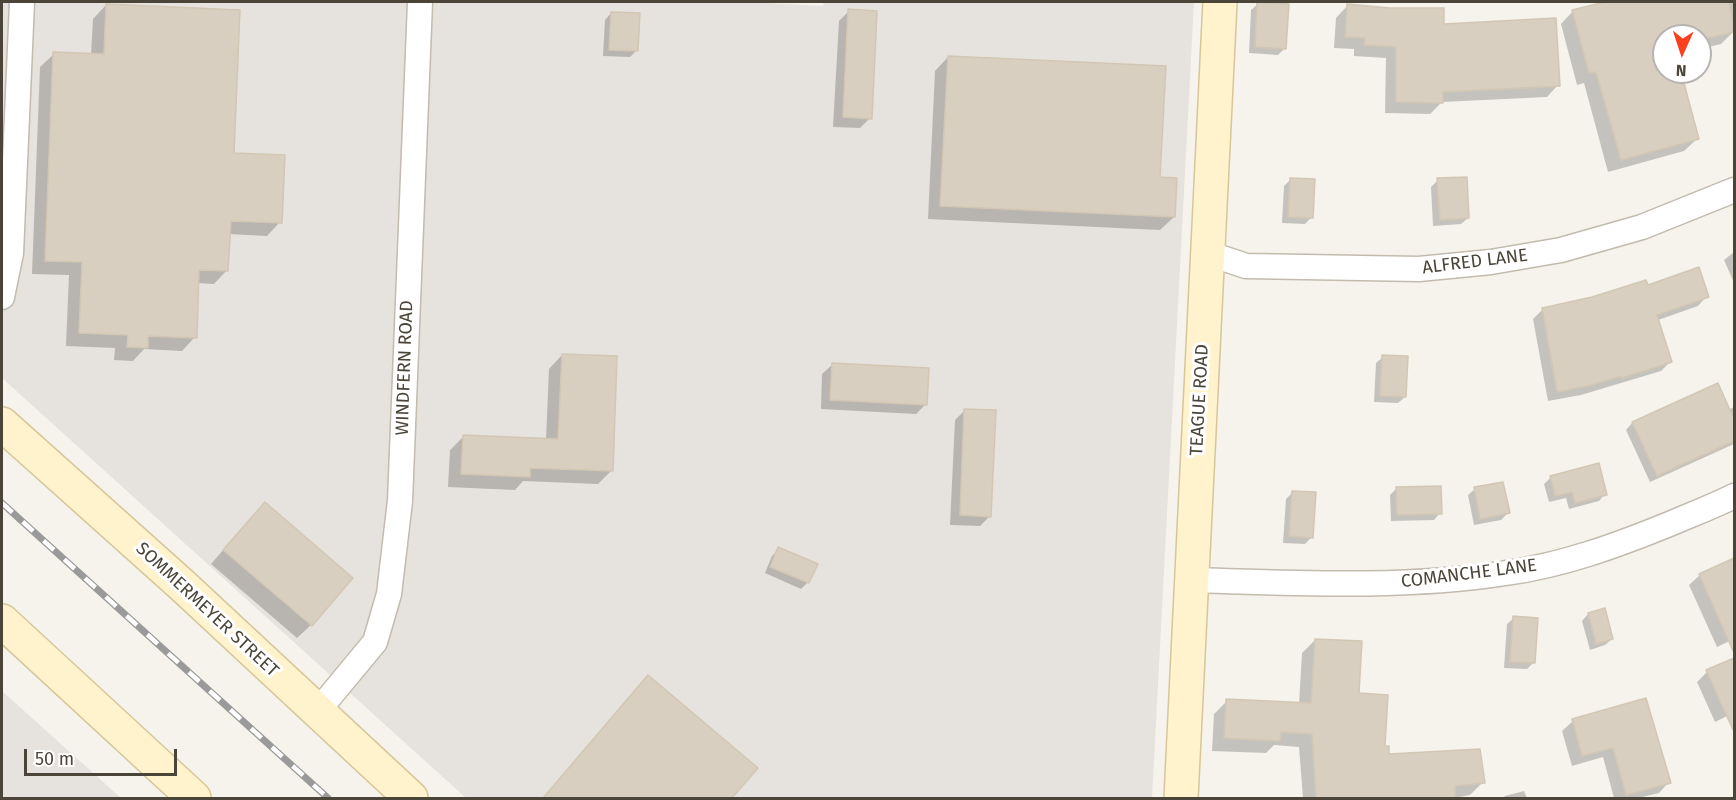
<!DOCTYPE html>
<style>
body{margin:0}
#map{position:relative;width:1736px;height:800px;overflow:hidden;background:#f6f3ec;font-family:"Fira Sans",sans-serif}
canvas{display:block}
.frame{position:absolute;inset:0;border:3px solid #4b4439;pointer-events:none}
.north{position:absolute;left:1652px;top:24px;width:60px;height:60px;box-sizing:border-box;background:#fff;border:2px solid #b7b4b0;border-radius:50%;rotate:183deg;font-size:16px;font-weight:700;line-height:24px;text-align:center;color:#4b4439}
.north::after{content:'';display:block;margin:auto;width:21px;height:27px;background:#fc3f1d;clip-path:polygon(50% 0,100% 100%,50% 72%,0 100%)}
.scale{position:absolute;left:24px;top:749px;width:153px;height:27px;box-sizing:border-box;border:3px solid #4b4439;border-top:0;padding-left:8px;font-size:18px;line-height:21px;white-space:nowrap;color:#4b4439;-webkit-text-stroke:4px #fff;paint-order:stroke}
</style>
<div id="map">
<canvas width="1736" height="800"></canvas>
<div class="frame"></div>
<div class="north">N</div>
<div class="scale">50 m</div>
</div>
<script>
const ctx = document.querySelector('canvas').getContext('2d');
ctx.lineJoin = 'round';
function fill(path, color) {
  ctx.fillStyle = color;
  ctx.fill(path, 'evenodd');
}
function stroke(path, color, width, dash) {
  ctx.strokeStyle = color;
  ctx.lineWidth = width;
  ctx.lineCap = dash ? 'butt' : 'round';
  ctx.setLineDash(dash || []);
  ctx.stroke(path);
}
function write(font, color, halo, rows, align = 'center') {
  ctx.font = font + ' "Fira Sans",sans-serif';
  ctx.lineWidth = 6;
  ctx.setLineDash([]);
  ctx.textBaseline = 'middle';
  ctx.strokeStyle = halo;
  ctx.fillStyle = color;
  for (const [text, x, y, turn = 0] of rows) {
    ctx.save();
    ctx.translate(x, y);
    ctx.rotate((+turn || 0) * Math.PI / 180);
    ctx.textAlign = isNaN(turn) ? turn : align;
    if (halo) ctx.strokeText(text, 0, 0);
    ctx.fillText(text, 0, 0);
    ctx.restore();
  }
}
fill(new Path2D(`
 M 2,2 L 749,2 L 823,6 L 824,2 L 1194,2 L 1152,798 L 466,798 L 2,378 Z
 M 2,691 L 121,798 L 2,798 Z`), '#e6e2dd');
fill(new Path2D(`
 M 1611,2 L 1734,2 L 1734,19 L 1731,21 L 1734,31 L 1721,44 L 1700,49 L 1700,36 L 1664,36 L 1664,72 L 1679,72 L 1697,139 L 1684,151 L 1608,172 L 1584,83 L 1577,85 L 1561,24 L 1573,11 Z
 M 1258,4 L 1285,48 L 1278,55 L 1249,53 L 1251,10 Z
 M 106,5 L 233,155 L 280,222 L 267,236 L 228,234 L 227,270 L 214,284 L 197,283 L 195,337 L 182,351 L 144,349 L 133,361 L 114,360 L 115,348 L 66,346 L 69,275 L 32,274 L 40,67 L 54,54 L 91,55 L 93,19 Z
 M 1347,6 L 1443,26 L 1558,85 L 1547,97 L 1442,102 L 1430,114 L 1385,113 L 1386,58 L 1354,56 L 1354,49 L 1334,48 L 1336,18 Z
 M 849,11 L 870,118 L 860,128 L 833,127 L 839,21 Z
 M 611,13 L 637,50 L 630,57 L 603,56 L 605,20 Z
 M 948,57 L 1158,178 L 1174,217 L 1160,230 L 928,219 L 935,71 Z
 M 1291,179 L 1312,217 L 1305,224 L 1282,223 L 1284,186 Z
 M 1438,180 L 1468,218 L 1461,224 L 1433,226 L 1431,187 Z
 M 1734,252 L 1734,283 L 1724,260 Z
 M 1647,286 L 1707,296 L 1698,306 L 1658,320 L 1671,361 L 1661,371 L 1581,395 L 1548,401 L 1533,319 L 1543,309 Z
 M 562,355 L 611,471 L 598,484 L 523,481 L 515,490 L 448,487 L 450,450 L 463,437 L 546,440 L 549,369 Z
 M 1383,357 L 1405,397 L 1398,403 L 1374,402 L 1376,363 Z
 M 833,364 L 926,404 L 916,414 L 821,409 L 822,374 Z
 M 1717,385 L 1728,410 L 1734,407 L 1734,444 L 1650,482 L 1626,430 L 1632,423 Z
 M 965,410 L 990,516 L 980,526 L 950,525 L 955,420 Z
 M 1551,477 L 1605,494 L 1599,501 L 1569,509 L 1566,498 L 1549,502 L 1544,484 Z
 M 1397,488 L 1440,513 L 1434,520 L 1391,521 L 1390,495 Z
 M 1475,489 L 1508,513 L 1501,520 L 1474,525 L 1468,495 Z
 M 1292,493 L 1312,537 L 1305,544 L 1283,543 L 1286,499 Z
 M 252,517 L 311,625 L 297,638 L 211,564 Z
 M 779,549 L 808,582 L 801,589 L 765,573 L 772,556 Z
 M 1734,559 L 1734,639 L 1717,647 L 1689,585 L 1700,575 Z
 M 1588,614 L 1612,639 L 1605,645 L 1590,650 L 1582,621 Z
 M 1514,618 L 1533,663 L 1527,669 L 1504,668 L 1507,624 Z
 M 1315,640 L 1358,694 L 1388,756 L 1483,782 L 1470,795 L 1454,798 L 1303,798 L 1299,747 L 1274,745 L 1266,753 L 1212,751 L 1214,714 L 1227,701 L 1299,704 L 1302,653 Z
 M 1734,659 L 1734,717 L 1733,713 L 1715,722 L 1697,682 L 1707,672 Z
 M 648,677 L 755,768 L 730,798 L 543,798 Z
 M 1573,721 L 1669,782 L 1659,793 L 1638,798 L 1614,798 L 1603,757 L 1572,766 L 1562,731 Z
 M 1524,791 L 1527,798 L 1503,798 L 1505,796 Z`), '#0003');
const building = new Path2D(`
 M 1257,2 L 1289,4 L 1286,49 L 1255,47 Z
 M 1605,2 L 1729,2 L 1734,32 L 1700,40 L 1700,36 L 1664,36 L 1664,72 L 1681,72 L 1699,139 L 1621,160 L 1596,72 L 1589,73 L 1572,10 Z
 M 106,4 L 240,10 L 234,153 L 285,155 L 282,223 L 231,221 L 228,271 L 199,270 L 197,338 L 148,336 L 148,348 L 127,347 L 128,335 L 79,333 L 82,262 L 45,261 L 53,52 L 104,54 Z
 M 1347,4 L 1390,8 L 1444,8 L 1444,24 L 1556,18 L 1560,86 L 1443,92 L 1443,103 L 1396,102 L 1396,47 L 1364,45 L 1365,38 L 1345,37 Z
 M 848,9 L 877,11 L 872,119 L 843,117 Z
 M 611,12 L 640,13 L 638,51 L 609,50 Z
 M 948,56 L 1166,66 L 1160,177 L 1177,178 L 1175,217 L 940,206 Z
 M 1467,177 L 1469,218 L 1440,220 L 1437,178 Z
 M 1290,178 L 1315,179 L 1313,218 L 1288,217 Z
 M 1699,267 L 1709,297 L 1657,315 L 1672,362 L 1622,378 L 1621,376 L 1592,385 L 1557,392 L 1542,308 L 1592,297 L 1646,280 L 1648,285 Z
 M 562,354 L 617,356 L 613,471 L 530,468 L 530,477 L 461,474 L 463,435 L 558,439 Z
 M 1382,355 L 1408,356 L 1406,397 L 1380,396 Z
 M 832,363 L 929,368 L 927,405 L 830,400 Z
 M 1718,383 L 1734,419 L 1734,441 L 1657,476 L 1632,422 Z
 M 964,409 L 996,410 L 991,517 L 960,515 Z
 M 1599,463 L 1607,495 L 1575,503 L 1572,492 L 1555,496 L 1550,476 Z
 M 1503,482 L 1510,513 L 1480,519 L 1474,487 Z
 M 1441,486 L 1442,514 L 1397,515 L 1396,487 Z
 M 1292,491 L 1316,492 L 1313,538 L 1289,536 Z
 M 265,502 L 353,578 L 312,626 L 223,550 Z
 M 778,547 L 818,564 L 809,583 L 770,567 Z
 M 1734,558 L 1734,653 L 1699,574 Z
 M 1605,608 L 1613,639 L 1596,644 L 1588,613 Z
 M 1513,616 L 1538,618 L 1535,663 L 1510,662 Z
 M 1315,639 L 1362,641 L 1359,693 L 1388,695 L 1385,746 L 1389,746 L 1389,754 L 1480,749 L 1485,783 L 1455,786 L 1455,798 L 1316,798 L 1312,734 L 1281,732 L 1280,741 L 1224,738 L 1226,699 L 1311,703 Z
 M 1734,658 L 1734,732 L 1706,670 Z
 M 648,675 L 758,768 L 732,798 L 543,798 Z
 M 1646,698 L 1671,783 L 1626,795 L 1613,748 L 1582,756 L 1572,719 Z`);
fill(building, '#d8cfc1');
stroke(building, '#d3c7b4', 1.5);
const street = new Path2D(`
 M 1207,253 L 1246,266 L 1419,269 L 1491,262 L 1561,250 L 1642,227 L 1734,190
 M 2,297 L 11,253 L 22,2
 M 1192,580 C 1296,583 1402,589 1506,573 C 1564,565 1618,545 1672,523 C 1693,514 1714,506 1734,496
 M 317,712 L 375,642 L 389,594 L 400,501 L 420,2`);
const secondary = new Path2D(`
 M 2,424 L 182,585 L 411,798
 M 2,621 L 194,798
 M 1181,798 L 1220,2`);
stroke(street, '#c2bbae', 27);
stroke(secondary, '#d6c79b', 36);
stroke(street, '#fff', 24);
stroke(secondary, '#fff3cd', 33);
const rail = new Path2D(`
 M 2,503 L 328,798`);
stroke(rail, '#9a9a9a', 7);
stroke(rail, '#fff', 4.5, [14]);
write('18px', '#4b4439', '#fff', [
 ["ALFRED LANE",1475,262,-7],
 ["WINDFERN ROAD",405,368,-88],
 ["TEAGUE ROAD",1200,400,-87],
 ["COMANCHE LANE",1469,574,-7],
 ["SOMMERMEYER STREET",207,610,43]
]);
</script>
